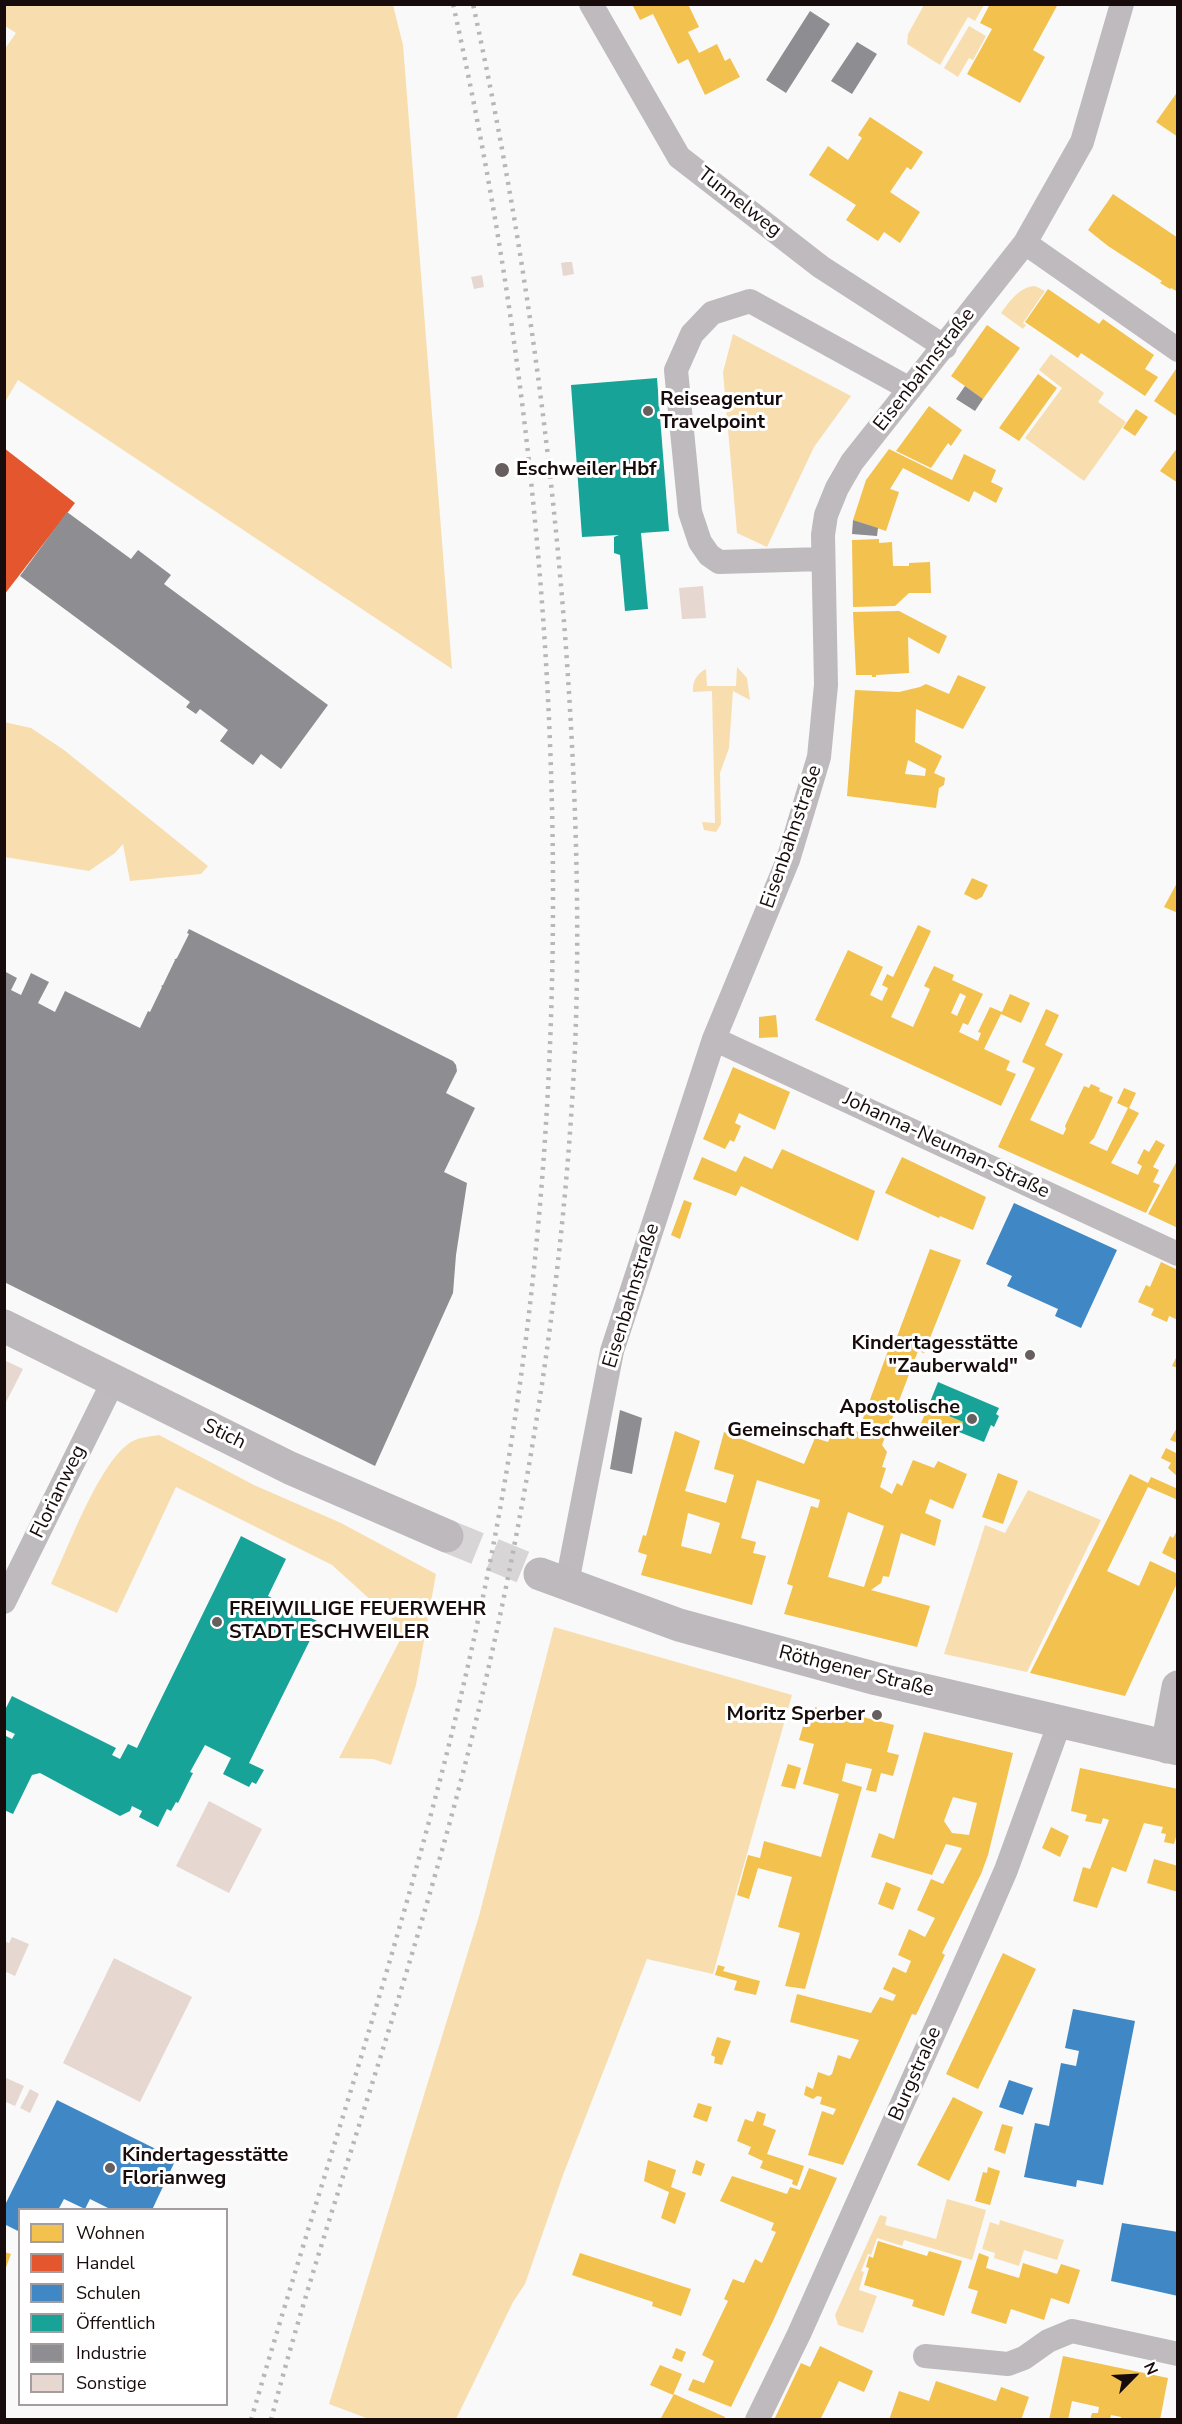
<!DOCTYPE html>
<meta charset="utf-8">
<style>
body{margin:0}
#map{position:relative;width:1182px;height:2424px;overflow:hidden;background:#f9f9f9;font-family:"Nunito Sans",sans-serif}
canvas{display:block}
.frame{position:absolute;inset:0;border:6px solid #180b0c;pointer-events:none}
.legend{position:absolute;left:18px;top:2208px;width:210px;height:198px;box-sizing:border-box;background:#fff;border:2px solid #a39d9e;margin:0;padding:8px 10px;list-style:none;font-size:18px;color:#180b0c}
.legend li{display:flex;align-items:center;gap:12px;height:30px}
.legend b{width:30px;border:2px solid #a39d9e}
.north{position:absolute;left:1104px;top:2346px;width:60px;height:60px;-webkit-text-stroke:4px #fff;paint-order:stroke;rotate:66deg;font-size:16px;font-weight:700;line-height:24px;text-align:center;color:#180b0c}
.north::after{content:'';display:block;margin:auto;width:21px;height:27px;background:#180b0c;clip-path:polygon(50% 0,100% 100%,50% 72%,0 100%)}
</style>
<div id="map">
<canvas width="1182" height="2424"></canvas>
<div class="frame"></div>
<ul class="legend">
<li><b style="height:16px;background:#f2c14e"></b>Wohnen</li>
<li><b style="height:16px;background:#e4572e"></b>Handel</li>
<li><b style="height:16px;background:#3f88c5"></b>Schulen</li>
<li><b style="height:16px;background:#17a398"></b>Öffentlich</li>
<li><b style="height:16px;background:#8d8d92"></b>Industrie</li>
<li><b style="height:16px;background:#e6d7d0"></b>Sonstige</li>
</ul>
<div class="north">N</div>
</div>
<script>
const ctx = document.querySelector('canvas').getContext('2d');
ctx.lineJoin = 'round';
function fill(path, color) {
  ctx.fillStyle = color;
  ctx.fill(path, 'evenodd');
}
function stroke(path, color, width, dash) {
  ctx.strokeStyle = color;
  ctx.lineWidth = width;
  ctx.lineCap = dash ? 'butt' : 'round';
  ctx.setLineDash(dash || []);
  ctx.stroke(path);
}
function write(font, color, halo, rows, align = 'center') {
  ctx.font = font + ' "Nunito Sans",sans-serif';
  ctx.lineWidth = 6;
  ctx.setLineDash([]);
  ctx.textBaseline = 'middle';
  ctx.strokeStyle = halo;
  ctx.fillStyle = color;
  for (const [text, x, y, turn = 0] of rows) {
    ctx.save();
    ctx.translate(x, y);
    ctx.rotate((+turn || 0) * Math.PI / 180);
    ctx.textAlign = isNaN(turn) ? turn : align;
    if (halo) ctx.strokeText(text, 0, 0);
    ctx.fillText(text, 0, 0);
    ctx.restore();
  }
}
fill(new Path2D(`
 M 5,4 L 393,5 L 403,45 L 452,669 L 18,380 L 5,402 L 4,50 L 16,33 L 5,26 Z
 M 924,5 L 984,5 L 975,21 L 968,17 L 940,65 L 907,44 L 908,34 Z
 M 969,26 L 986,36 L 973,60 L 969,58 L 958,77 L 944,68 Z
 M 1035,286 L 1045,291 L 1023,323 L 1026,325 L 1023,329 L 1001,313 C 1010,301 1019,287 1035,286 Z
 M 733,334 L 851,396 L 814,447 L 767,547 L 737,533 L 723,372 Z
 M 1051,354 L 1104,393 L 1098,402 L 1126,422 L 1084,481 L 1025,438 L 1062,388 L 1039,370 Z
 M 737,667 L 747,678 L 750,700 L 733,691 L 729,748 L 720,773 L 721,824 L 716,832 L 704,830 L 702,822 L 715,823 L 712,691 L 693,692 C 692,682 697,673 706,669 L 707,686 L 736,686 Z
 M 4,722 L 31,728 L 64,750 L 208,866 L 201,874 L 130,881 L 123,844 L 115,853 L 89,871 L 5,857 Z
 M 159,1435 L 254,1485 L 341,1523 L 436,1574 L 416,1685 L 391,1765 L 373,1759 L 339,1758 L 402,1636 L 394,1621 L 332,1565 L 176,1487 L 117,1613 L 51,1584 C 69,1546 97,1468 128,1444 C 137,1437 148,1437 159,1435 Z
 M 1028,1490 L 1101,1520 L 1027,1672 L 944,1654 L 985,1525 L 1005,1533 Z
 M 554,1627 L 792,1695 L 713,1974 L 647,1959 L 563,2175 L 525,2284 L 513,2302 L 456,2419 L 369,2419 L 329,2404 L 479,1916 Z
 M 947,2199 L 986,2210 L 972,2260 L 904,2240 L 902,2246 L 877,2238 L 871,2255 L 868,2254 L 861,2271 L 864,2272 L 859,2290 L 877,2296 L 863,2333 L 838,2325 L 835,2315 L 880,2215 L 887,2217 L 885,2225 L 936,2239 Z
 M 1000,2220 L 1064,2240 L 1057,2260 L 1024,2250 L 1019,2266 L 994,2258 L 995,2253 L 982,2249 L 990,2222 L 999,2225 Z`), '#f8deaf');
fill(new Path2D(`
 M 632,4 L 688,4 L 699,27 L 688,32 L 699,53 L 717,44 L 725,61 L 730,58 L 740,77 L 705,95 L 688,59 L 678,64 L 653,14 L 640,20 Z
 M 990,4 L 1058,4 L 1033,50 L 1045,57 L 1020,103 L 967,74 L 992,29 L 980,23 Z
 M 1178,91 L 1178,137 L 1156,122 Z
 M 870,117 L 923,152 L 911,170 L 907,167 L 890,192 L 920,212 L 900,243 L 884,232 L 878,241 L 846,220 L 856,205 L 809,175 L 828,146 L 848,160 L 862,138 L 858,135 Z
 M 1113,194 L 1178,238 L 1178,292 L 1171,288 L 1170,289 L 1160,283 L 1162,281 L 1108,246 L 1088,230 Z
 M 1048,289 L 1099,324 L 1103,319 L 1154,355 L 1145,369 L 1158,377 L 1145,396 L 1081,353 L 1078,358 L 1025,322 Z
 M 987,325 L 1020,348 L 983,399 L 951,376 Z
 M 1176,369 L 1178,370 L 1178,417 L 1154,401 Z
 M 1038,374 L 1057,388 L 1019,441 L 999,428 Z
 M 929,406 L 962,430 L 951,446 L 948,443 L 931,468 L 896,451 Z
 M 1136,409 L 1148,417 L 1135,436 L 1123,428 Z
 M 1178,447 L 1178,483 L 1160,471 Z
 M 889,449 L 952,480 L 964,454 L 996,470 L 991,482 L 1003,488 L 996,503 L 974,491 L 969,502 L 903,468 L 890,489 L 899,492 L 886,531 L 853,520 L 866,480 Z
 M 879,539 L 879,543 L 892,542 L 893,566 L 909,566 L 909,563 L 930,562 L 931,593 L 909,593 L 895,606 L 853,607 L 852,540 Z
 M 899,611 L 947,636 L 939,654 L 908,637 L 909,673 L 876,675 L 876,677 L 872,677 L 872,675 L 856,675 L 853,612 Z
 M 958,675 L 986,687 L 963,729 L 916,709 L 915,742 L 942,756 L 934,773 L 945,778 L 944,785 L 939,788 L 936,808 L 847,796 L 855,690 L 899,692 L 920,687 L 926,684 L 949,694 ZM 908,760 L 926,769 L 925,776 L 905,774 Z
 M 972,878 L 988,885 L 982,897 L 976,900 L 964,894 Z
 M 1178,881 L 1178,913 L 1164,907 Z
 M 918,925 L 931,931 L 891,1017 L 913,1027 L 930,989 L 924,986 L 934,966 L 954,975 L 952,980 L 983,994 L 968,1025 L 963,1023 L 959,1032 L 978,1041 L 981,1033 L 978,1032 L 990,1007 L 1002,1012 L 1010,994 L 1030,1003 L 1021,1023 L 1001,1014 L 984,1049 L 1010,1061 L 1006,1070 L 1016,1074 L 1001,1106 L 815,1020 L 848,950 L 883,967 L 870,995 L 882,1001 L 888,988 L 882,985 L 887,974 L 893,977 ZM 960,993 L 966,996 L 957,1016 L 951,1013 Z
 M 1046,1009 L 1059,1015 L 1045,1045 L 1063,1054 L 1030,1120 L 1063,1135 L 1066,1129 L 1065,1126 L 1084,1086 L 1089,1088 L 1091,1084 L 1100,1088 L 1099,1091 L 1113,1097 L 1094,1138 L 1089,1143 L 1107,1151 L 1128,1108 L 1117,1103 L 1124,1088 L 1136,1093 L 1129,1108 L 1139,1113 L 1111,1163 L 1138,1175 L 1142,1166 L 1137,1163 L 1144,1149 L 1149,1152 L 1156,1140 L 1165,1145 L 1153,1167 L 1159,1170 L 1153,1182 L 1160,1185 L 1146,1213 L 998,1147 L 1035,1068 L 1022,1062 Z
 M 776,1015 L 778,1037 L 759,1038 L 759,1017 Z
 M 733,1067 L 790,1092 L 775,1130 L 739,1113 L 735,1123 L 741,1126 L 734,1142 L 730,1140 L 725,1149 L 703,1139 Z
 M 782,1149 L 875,1191 L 858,1241 L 741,1186 L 736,1196 L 693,1179 L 702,1157 L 736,1172 L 744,1156 L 772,1169 Z
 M 902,1157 L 986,1197 L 973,1230 L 940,1216 L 939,1218 L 885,1193 Z
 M 1178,1159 L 1178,1228 L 1148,1214 Z
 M 684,1200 L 692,1203 L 680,1239 L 671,1235 Z
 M 930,1249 L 961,1260 L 924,1353 L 918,1351 L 882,1445 L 887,1452 L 882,1467 L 886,1468 L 880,1487 L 892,1494 L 897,1483 L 902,1486 L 913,1460 L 934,1468 L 938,1461 L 967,1474 L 953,1509 L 930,1499 L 925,1513 L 941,1520 L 935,1546 L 901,1533 L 889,1577 L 883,1576 L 881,1583 L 871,1590 L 930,1606 L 917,1647 L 784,1614 L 793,1586 L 787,1584 L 811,1506 L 818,1508 L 820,1500 L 757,1480 L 741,1538 L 756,1542 L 753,1553 L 766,1556 L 752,1605 L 641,1575 L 647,1555 L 638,1552 L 643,1535 L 646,1536 L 675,1431 L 700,1441 L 685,1491 L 726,1503 L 734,1475 L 714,1469 L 724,1432 L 804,1464 L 815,1438 L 828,1442 L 836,1424 L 858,1432 L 892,1340 L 895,1342 ZM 848,1512 L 884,1526 L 864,1587 L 828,1577 ZM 688,1513 L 720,1523 L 711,1554 L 681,1546 Z
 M 1161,1262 L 1178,1270 L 1178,1320 L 1169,1316 L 1167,1322 L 1151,1315 L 1154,1309 L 1138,1302 L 1146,1285 L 1150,1287 Z
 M 1178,1354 L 1178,1368 L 1172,1366 Z
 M 928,1407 L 963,1422 L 956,1438 L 921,1423 Z
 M 1178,1426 L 1178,1443 L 1170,1440 Z
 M 1166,1448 L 1178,1454 L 1178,1477 L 1168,1468 L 1171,1463 L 1161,1458 Z
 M 998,1473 L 1018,1481 L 1003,1524 L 982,1517 Z
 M 1130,1474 L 1148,1483 L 1151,1477 L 1178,1489 L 1178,1500 L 1148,1487 L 1107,1571 L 1139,1586 L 1150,1561 L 1178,1574 L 1178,1581 L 1125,1696 L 1030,1673 Z
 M 1178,1529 L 1178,1561 L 1162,1553 L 1170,1536 L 1173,1538 Z
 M 816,1707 L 825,1715 L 857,1723 L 859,1716 L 894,1725 L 887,1752 L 899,1755 L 893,1776 L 881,1773 L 876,1792 L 866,1790 L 872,1769 L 846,1763 L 842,1781 L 862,1787 L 805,1989 L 785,1986 L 800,1933 L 778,1927 L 792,1877 L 758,1868 L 749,1899 L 737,1895 L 748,1855 L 760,1858 L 764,1841 L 821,1857 L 839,1794 L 803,1784 L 814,1744 L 799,1740 L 807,1712 Z
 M 924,1732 L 1013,1753 L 988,1855 L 981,1874 L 942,1953 L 945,1955 L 916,2015 L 912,2014 L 843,2165 L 808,2155 L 822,2111 L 833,2115 L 836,2109 L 820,2104 L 822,2097 L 817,2096 L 813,2099 L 804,2095 L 806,2086 L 813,2089 L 818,2072 L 829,2076 L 832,2074 L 838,2055 L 850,2059 L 859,2040 L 790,2022 L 797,1994 L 871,2013 L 880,1997 L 893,2001 L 896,1995 L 883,1989 L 893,1967 L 906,1973 L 911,1961 L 898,1955 L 909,1929 L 925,1937 L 935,1918 L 917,1910 L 931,1879 L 943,1884 L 962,1848 L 946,1844 L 932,1875 L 871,1857 L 879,1833 L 894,1839 ZM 953,1797 L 977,1803 L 969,1835 L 952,1833 L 944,1821 Z
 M 788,1764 L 801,1768 L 795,1789 L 781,1786 Z
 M 1080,1768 L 1178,1789 L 1178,1830 L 1174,1844 L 1164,1842 L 1166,1834 L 1161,1833 L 1163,1827 L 1144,1823 L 1126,1872 L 1112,1867 L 1097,1908 L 1073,1901 L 1083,1867 L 1090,1869 L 1109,1820 L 1103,1818 L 1101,1824 L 1085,1821 L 1087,1815 L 1071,1811 Z
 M 1051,1827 L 1069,1836 L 1060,1857 L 1042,1848 Z
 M 1154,1859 L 1178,1866 L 1178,1892 L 1147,1883 Z
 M 886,1882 L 901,1888 L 893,1910 L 878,1904 Z
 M 1003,1953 L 1036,1969 L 978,2089 L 946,2074 Z
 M 718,1965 L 725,1967 L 723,1971 L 760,1981 L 756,1995 L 734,1990 L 737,1981 L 715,1975 Z
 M 717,2037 L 731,2041 L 722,2065 L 714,2063 L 715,2057 L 711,2055 Z
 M 953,2097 L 983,2112 L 949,2181 L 917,2165 Z
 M 698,2103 L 712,2107 L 707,2122 L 693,2117 Z
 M 757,2111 L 766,2114 L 763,2125 L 776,2130 L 767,2154 L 804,2166 L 797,2186 L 792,2184 L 793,2180 L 760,2168 L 763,2161 L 748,2154 L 751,2147 L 737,2141 L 745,2119 L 753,2122 Z
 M 1002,2124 L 1013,2127 L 1005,2154 L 994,2150 Z
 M 648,2160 L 676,2170 L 671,2187 L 686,2193 L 675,2224 L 661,2218 L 669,2192 L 644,2181 Z
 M 696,2160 L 705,2164 L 701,2176 L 692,2173 Z
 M 988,2167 L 1000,2171 L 990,2205 L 975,2201 L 983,2172 L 987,2173 Z
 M 809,2168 L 837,2178 L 773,2321 L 731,2407 L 688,2390 L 693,2379 L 704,2383 L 714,2361 L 702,2355 L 728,2301 L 724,2299 L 733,2279 L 744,2283 L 755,2259 L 762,2263 L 776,2232 L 771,2230 L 774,2223 L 720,2201 L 732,2176 L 787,2194 L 790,2187 L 800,2190 Z
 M 878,2241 L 927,2256 L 929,2251 L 962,2261 L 944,2316 L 912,2306 L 914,2300 L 864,2285 L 869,2268 L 866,2267 L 869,2256 L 873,2258 Z
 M 4,2252 L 11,2254 L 5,2270 L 4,2270 Z
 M 580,2253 L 691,2289 L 681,2316 L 652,2306 L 653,2302 L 572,2275 Z
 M 979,2253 L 989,2257 L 986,2268 L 1019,2278 L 1023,2263 L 1057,2274 L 1061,2264 L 1080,2270 L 1069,2304 L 1051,2298 L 1044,2320 L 1011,2309 L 1006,2324 L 971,2313 L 978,2291 L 968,2288 Z
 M 820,2346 L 873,2371 L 864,2392 L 839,2381 L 820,2420 L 774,2420 L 801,2363 L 810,2367 Z
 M 676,2348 L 686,2352 L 682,2362 L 672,2358 Z
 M 1063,2356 L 1168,2378 L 1160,2420 L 1121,2420 L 1121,2417 L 1111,2415 L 1110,2420 L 1090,2420 L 1092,2413 L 1098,2413 L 1099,2407 L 1072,2401 L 1068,2420 L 1049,2420 Z
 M 660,2365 L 682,2374 L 673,2395 L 650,2385 Z
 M 936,2381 L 996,2401 L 1001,2387 L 1029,2397 L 1021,2420 L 889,2420 L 899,2391 L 929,2401 Z
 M 674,2394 L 725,2417 L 724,2420 L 665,2420 L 661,2418 Z`), '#f2c14e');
fill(new Path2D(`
 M 4,448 L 75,503 L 4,595 Z`), '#e4572e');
fill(new Path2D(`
 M 1014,1203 L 1117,1250 L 1081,1328 L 1055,1316 L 1058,1309 L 1007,1286 L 1012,1276 L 986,1264 Z
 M 1073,2009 L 1135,2021 L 1103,2185 L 1077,2180 L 1076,2187 L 1024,2177 L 1035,2123 L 1049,2126 L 1061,2063 L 1076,2066 L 1079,2051 L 1065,2048 Z
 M 1009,2080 L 1033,2088 L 1023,2115 L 999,2107 Z
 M 57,2100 L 176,2159 L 152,2210 L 112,2210 L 90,2199 L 85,2209 L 64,2199 L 58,2210 L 20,2210 L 20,2232 L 4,2224 L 4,2207 Z
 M 1122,2223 L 1178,2232 L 1178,2296 L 1111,2281 Z`), '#3f88c5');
fill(new Path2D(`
 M 657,378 L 669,531 L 641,533 L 648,609 L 625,611 L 620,555 L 614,553 L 614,537 L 619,535 L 582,537 L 571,385 Z
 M 938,1382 L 999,1408 L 996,1414 L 999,1416 L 994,1427 L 991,1425 L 984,1442 L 959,1432 L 963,1422 L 928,1407 Z
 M 241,1536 L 286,1559 L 268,1596 L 319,1622 L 249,1763 L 264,1770 L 256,1784 L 252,1782 L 249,1787 L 223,1774 L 231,1758 L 205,1745 L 190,1772 L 193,1773 L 178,1803 L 176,1802 L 171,1811 L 167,1809 L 158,1827 L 139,1817 L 142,1811 L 132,1806 L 130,1811 L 120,1816 L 40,1773 L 32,1775 L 13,1814 L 4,1810 L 4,1735 L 12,1739 L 15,1734 L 4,1729 L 4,1712 L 12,1696 L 116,1748 L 112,1755 L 120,1759 L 128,1744 L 137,1748 Z`), '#17a398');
fill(new Path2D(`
 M 810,11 L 830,24 L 786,93 L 766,80 Z
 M 857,42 L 877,54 L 852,94 L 831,81 Z
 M 965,386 L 983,399 L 975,411 L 956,399 Z
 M 67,512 L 131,559 L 138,550 L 171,575 L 164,584 L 328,705 L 281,769 L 261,754 L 253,765 L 220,741 L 228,730 L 200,709 L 196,714 L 186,707 L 190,702 L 20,576 Z
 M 853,520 L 878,528 L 877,536 L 852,534 Z
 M 189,929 L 453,1061 L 456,1065 L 457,1071 L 446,1093 L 475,1108 L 444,1172 L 467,1183 L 456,1255 L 453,1293 L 375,1466 L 4,1282 L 4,971 L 17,978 L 11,990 L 21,995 L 31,973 L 49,982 L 38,1003 L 55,1012 L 65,991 L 140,1028 L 148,1011 L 150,1012 L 162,987 L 161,986 L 163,985 L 175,960 L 174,960 L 177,958 L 189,934 L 187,933 Z
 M 620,1410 L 642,1418 L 632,1474 L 610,1469 Z`), '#8d8d92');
fill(new Path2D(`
 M 567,262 L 572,262 L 574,274 L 563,276 L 561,263 Z
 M 482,275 L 484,287 L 474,289 L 471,277 Z
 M 703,586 L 706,618 L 682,619 L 679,588 Z
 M 4,1360 L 23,1369 L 4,1406 Z
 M 209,1801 L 262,1829 L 229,1893 L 176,1866 Z
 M 12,1937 L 29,1944 L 15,1976 L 4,1971 L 4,1941 L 9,1943 Z
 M 114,1958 L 192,1997 L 140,2102 L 63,2063 Z
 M 4,2077 L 24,2086 L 15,2106 L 4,2101 Z
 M 30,2089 L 39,2094 L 30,2113 L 20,2108 Z`), '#e6d7d0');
stroke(new Path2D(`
 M 447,1536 L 540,1574`), '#d7d5d5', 33, [33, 16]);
stroke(new Path2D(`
 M 591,4 L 679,157 L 821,267 L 945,347
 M 1025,243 L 1178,350
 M 823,559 L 719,562 L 709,555 L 700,542 L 690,512 L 676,370 L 692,334 L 712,313 L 750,301 L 910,389
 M 714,1039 L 1178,1254
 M 567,1583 L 612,1351 L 714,1039 L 788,860 L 819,757 L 826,685 L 823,535 L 826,515 L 837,488 L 852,462 L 1025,243 L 1082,142 L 1122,4
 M 4,1602 L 113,1382
 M 925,2356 L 1008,2364 L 1024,2358 L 1048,2341 L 1072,2331 L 1178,2354
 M 757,2420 L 799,2334 L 980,1930 L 1006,1870 L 1060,1722`), '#bebabd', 24);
stroke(new Path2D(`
 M 4,1326 L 290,1468 L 447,1536
 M 540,1574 L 679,1625 L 877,1679 L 1178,1749
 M 1167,1747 L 1178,1687`), '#bdb9bc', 33);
stroke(new Path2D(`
 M 251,2420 C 329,2151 422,1885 480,1611 C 592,1087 569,526 453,4
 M 271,2420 C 299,2312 334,2206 367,2100 C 409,1966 450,1832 482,1696 C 532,1483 565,1266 575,1048 C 580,924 576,800 568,677 C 553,451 521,226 473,4`), '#b8b6b8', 4.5, [3, 6]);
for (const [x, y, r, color] of [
 [648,411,6,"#675e5f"],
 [502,470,8,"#675e5f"],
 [1030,1355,6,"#675e5f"],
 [972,1419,6,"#675e5f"],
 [217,1622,6,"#675e5f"],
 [877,1715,6,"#675e5f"],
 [110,2168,6,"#675e5f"]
]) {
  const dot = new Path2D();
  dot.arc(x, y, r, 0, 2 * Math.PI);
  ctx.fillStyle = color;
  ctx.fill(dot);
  stroke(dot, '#fff', 2);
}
write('20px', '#180b0c', '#fff', [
 ["Tunnelweg",739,203,38],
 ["Eisenbahnstraße",925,370,-52],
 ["Eisenbahnstraße",792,837,-71],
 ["Johanna-Neuman-Straße",946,1146,25],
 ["Eisenbahnstraße",632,1296,-73],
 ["Stich",224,1435,26],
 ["Florianweg",59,1492,-64],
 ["Röthgener Straße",856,1672,14],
 ["Burgstraße",916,2074,-66]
]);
write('bold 20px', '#180b0c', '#fff', [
 ["Reiseagentur",660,400],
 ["Travelpoint",660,423],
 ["Eschweiler Hbf",516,470],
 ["Kindertagesstätte",1018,1344,"right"],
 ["\"Zauberwald\"",1018,1367,"right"],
 ["Apostolische",960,1408,"right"],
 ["Gemeinschaft Eschweiler",960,1431,"right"],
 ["FREIWILLIGE FEUERWEHR",229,1610],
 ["STADT ESCHWEILER",229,1633],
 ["Moritz Sperber",865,1715,"right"],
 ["Kindertagesstätte",122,2156],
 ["Florianweg",122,2179]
], 'left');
</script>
